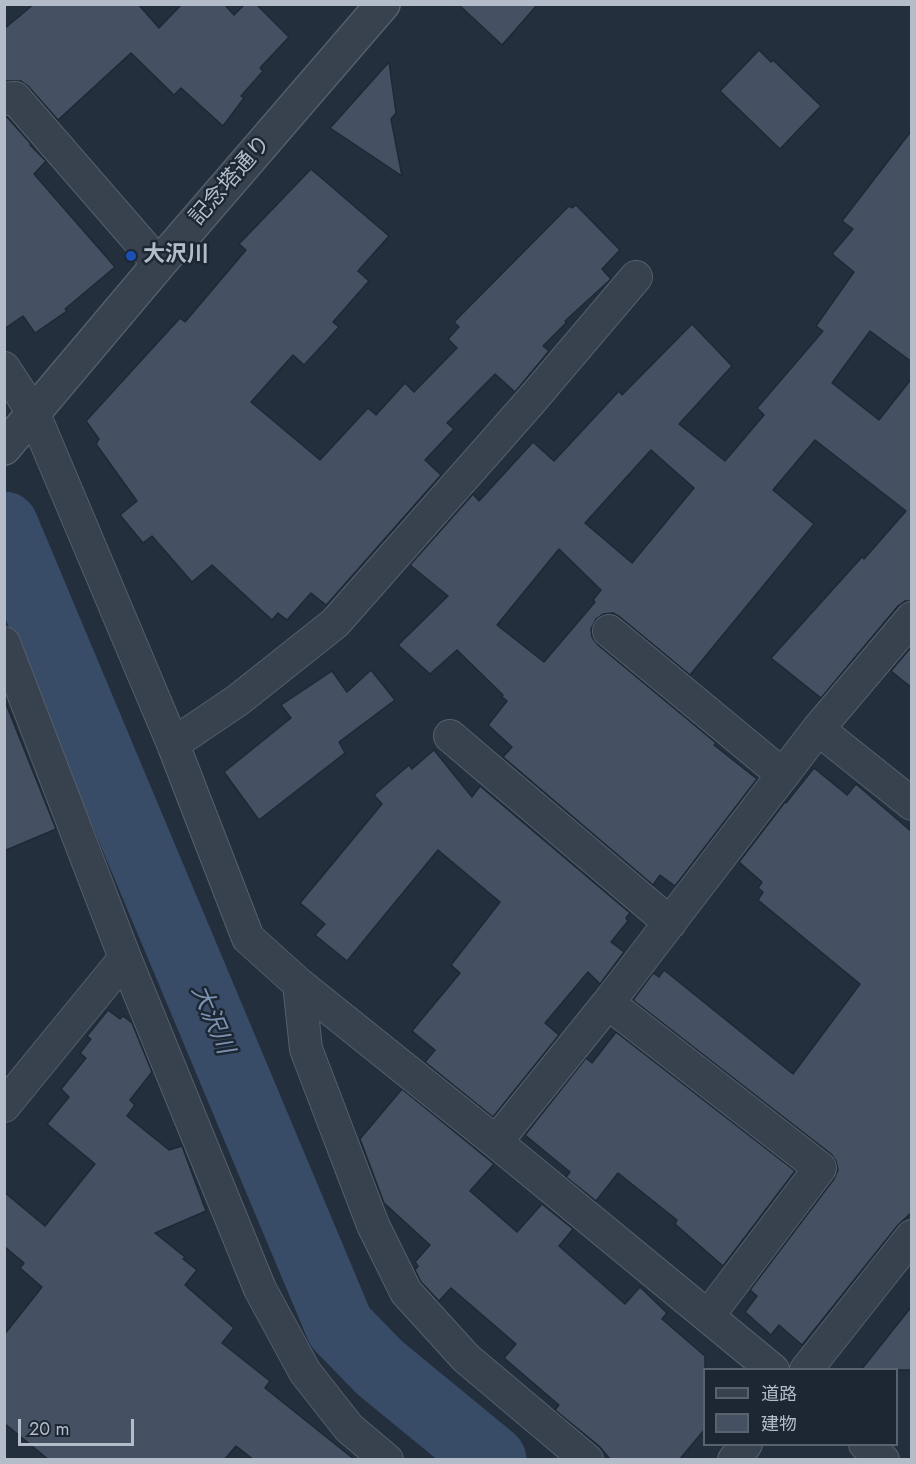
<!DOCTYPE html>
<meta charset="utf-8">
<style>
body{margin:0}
#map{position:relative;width:916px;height:1464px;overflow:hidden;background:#242f3e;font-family:Jost,"Noto Sans JP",sans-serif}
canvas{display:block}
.frame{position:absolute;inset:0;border:6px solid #b4bcc9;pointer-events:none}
.legend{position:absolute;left:703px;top:1368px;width:195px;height:78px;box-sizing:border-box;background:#1d2633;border:2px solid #59626f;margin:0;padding:8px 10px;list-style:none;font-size:18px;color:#b4bcc9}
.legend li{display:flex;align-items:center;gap:12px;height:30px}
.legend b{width:30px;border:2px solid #59626f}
.scale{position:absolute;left:18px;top:1419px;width:116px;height:27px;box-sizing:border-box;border:3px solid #b4bcc9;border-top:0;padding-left:8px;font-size:18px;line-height:21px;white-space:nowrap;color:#b4bcc9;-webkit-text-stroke:4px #1d2633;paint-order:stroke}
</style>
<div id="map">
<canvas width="916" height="1464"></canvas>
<div class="frame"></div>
<ul class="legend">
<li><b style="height:8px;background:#38414e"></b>道路</li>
<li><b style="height:16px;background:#455162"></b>建物</li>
</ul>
<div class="scale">20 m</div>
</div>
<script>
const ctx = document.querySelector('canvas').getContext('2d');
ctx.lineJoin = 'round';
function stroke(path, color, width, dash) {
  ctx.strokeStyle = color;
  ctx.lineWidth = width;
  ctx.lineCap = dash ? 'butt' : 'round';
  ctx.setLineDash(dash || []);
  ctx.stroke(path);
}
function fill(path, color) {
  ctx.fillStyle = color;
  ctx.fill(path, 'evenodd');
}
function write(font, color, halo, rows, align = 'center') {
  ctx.font = font + ' Jost,"Noto Sans JP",sans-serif';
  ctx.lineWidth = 5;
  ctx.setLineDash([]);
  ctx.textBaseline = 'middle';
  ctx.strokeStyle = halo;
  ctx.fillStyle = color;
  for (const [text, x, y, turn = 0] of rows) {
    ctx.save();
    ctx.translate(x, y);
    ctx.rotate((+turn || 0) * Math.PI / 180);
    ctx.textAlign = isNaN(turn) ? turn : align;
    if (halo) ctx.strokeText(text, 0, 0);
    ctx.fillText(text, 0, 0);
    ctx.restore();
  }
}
stroke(new Path2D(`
 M 4,526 L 340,1327 L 380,1368 L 492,1460`), '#394c67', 69);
const building = new Path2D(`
 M 34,4 L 138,4 L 159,28 L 182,4 L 224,4 L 234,15 L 245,4 L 256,4 L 289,37 L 260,68 L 263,71 L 241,96 L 244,98 L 223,126 L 181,88 L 174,95 L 131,53 L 58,120 L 28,86 L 21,81 L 4,81 L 4,29 Z
 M 458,4 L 538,4 L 502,45 Z
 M 759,50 L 771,62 L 773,60 L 821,106 L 780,149 L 720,91 Z
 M 389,62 L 396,113 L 391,119 L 402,176 L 330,128 Z
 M 4,117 L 7,117 L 31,144 L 30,145 L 46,161 L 34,174 L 115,267 L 65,309 L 67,311 L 35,333 L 23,316 L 4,329 Z
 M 912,130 L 912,362 L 870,331 L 832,383 L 879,420 L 912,378 L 912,601 L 905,601 L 898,606 L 821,698 L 771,658 L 862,557 L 864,559 L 906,511 L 815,440 L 773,490 L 814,524 L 690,675 L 620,617 L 613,613 L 603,614 L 596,619 L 591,629 L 592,637 L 598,645 L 716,743 L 714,745 L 757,779 L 675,886 L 660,875 L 653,885 L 503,757 L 512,747 L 488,725 L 507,701 L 502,697 L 503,695 L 457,650 L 430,674 L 398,645 L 448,596 L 410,565 L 473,494 L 479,501 L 533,442 L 554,461 L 619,391 L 622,395 L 692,324 L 732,366 L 679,424 L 725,461 L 764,415 L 757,408 L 823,331 L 816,326 L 854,272 L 832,254 L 853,229 L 842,221 ZM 651,450 L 694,488 L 632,563 L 585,523 ZM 559,549 L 601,590 L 593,600 L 595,602 L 544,662 L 497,625 Z
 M 311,169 L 389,236 L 358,271 L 369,281 L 333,322 L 339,327 L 304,365 L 293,355 L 251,402 L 320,460 L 368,408 L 376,415 L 405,383 L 414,392 L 457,348 L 448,339 L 459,327 L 454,322 L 569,206 L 572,208 L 576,205 L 620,250 L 602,269 L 611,279 L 565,321 L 566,323 L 543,346 L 549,351 L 515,392 L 495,374 L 447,423 L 454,429 L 425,460 L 441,475 L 329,602 L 326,605 L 311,593 L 287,620 L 278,613 L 272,620 L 212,565 L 192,582 L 152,536 L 143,543 L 120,515 L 137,501 L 96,444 L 99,439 L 86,421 L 180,318 L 185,322 L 246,250 L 239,244 Z
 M 912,646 L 912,688 L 891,671 Z
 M 371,670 L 395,700 L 339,742 L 345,753 L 259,820 L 224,772 L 291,718 L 281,705 L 332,671 L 347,692 Z
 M 4,699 L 56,829 L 4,851 Z
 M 434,750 L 472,797 L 480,786 L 630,913 L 626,918 L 628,921 L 611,942 L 624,952 L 600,984 L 588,972 L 545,1023 L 559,1035 L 493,1117 L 425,1062 L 435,1050 L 412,1031 L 460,973 L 451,965 L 500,902 L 438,850 L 347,961 L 315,935 L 325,924 L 300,903 L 382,804 L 374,795 L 409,765 L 412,769 Z
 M 814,768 L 847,795 L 856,784 L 912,832 L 912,1212 L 898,1225 L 802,1345 L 779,1325 L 771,1335 L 745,1312 L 757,1296 L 750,1290 L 834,1179 L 838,1170 L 836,1161 L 831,1154 L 633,1000 L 653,973 L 659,977 L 664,970 L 793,1074 L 860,984 L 758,900 L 763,892 L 758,888 L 762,882 L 739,862 L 785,802 L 786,803 Z
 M 108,1010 L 120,1019 L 123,1016 L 132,1023 L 152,1072 L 130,1100 L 135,1105 L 127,1116 L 169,1150 L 182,1146 L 206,1211 L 155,1233 L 185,1257 L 183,1259 L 197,1270 L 185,1285 L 234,1328 L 222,1343 L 270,1381 L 265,1388 L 355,1460 L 254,1460 L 236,1446 L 224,1460 L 49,1460 L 4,1423 L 4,1335 L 42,1287 L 20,1268 L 24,1263 L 4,1246 L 4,1192 L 45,1226 L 95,1164 L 47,1124 L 69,1097 L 61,1089 L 86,1058 L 80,1053 L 91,1039 L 87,1036 Z
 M 616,1032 L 795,1171 L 723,1266 L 675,1224 L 677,1220 L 618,1173 L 596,1201 L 566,1177 L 570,1172 L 525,1135 L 586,1058 L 592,1063 Z
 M 402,1089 L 494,1164 L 470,1191 L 517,1232 L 542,1204 L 573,1229 L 559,1246 L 625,1304 L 640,1287 L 667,1313 L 662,1319 L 705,1356 L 705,1429 L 679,1460 L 610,1459 L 599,1446 L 555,1410 L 559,1405 L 504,1358 L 516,1344 L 451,1288 L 439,1301 L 421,1282 L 415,1270 L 418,1266 L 415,1262 L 430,1245 L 384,1203 L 360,1139 Z
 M 912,1306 L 912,1370 L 861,1370 Z`);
fill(building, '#455162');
stroke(building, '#1f2835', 1.5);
const minor = new Path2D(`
 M 4,99 L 15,98 L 159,264
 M 4,368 L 34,414 L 173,744 L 248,938 L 299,984 L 496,1142 L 773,1370
 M 609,631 L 783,775
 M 4,643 L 125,958 L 260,1289 L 305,1372 L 349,1428 L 387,1460
 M 818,729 L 912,804
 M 450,736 L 670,923
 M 173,744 L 238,700 L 335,623 L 530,402 L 636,277
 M 299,984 L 306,1049 L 373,1225 L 406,1292 L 466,1358 L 587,1460
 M 608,1003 L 820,1168 L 708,1316
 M 4,1106 L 125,958
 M 496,1142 L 608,1003 L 818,729 L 912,618
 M 806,1370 L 912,1236
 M 865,1444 L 883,1460
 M 734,1460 L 746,1444`);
const tertiary = new Path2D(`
 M 4,448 L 159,264 L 383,4`);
stroke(minor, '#565f6c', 34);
stroke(tertiary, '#565f6c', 36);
stroke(minor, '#38414e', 32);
stroke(tertiary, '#38414e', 33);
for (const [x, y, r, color] of [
 [131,256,6,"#1a4fb4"]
]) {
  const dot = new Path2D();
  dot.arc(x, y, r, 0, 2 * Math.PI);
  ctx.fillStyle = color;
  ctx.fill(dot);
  stroke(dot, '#1d2633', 2);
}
write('22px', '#b4bcc9', '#1d2633', [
 ["記念塔通り",231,181,-49]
]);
write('bold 22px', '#b4bcc9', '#1d2633', [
 ["大沢川",143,256]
], 'left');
write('italic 24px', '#7c92b1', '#1d2633', [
 ["大沢川",211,1020,67]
]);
</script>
